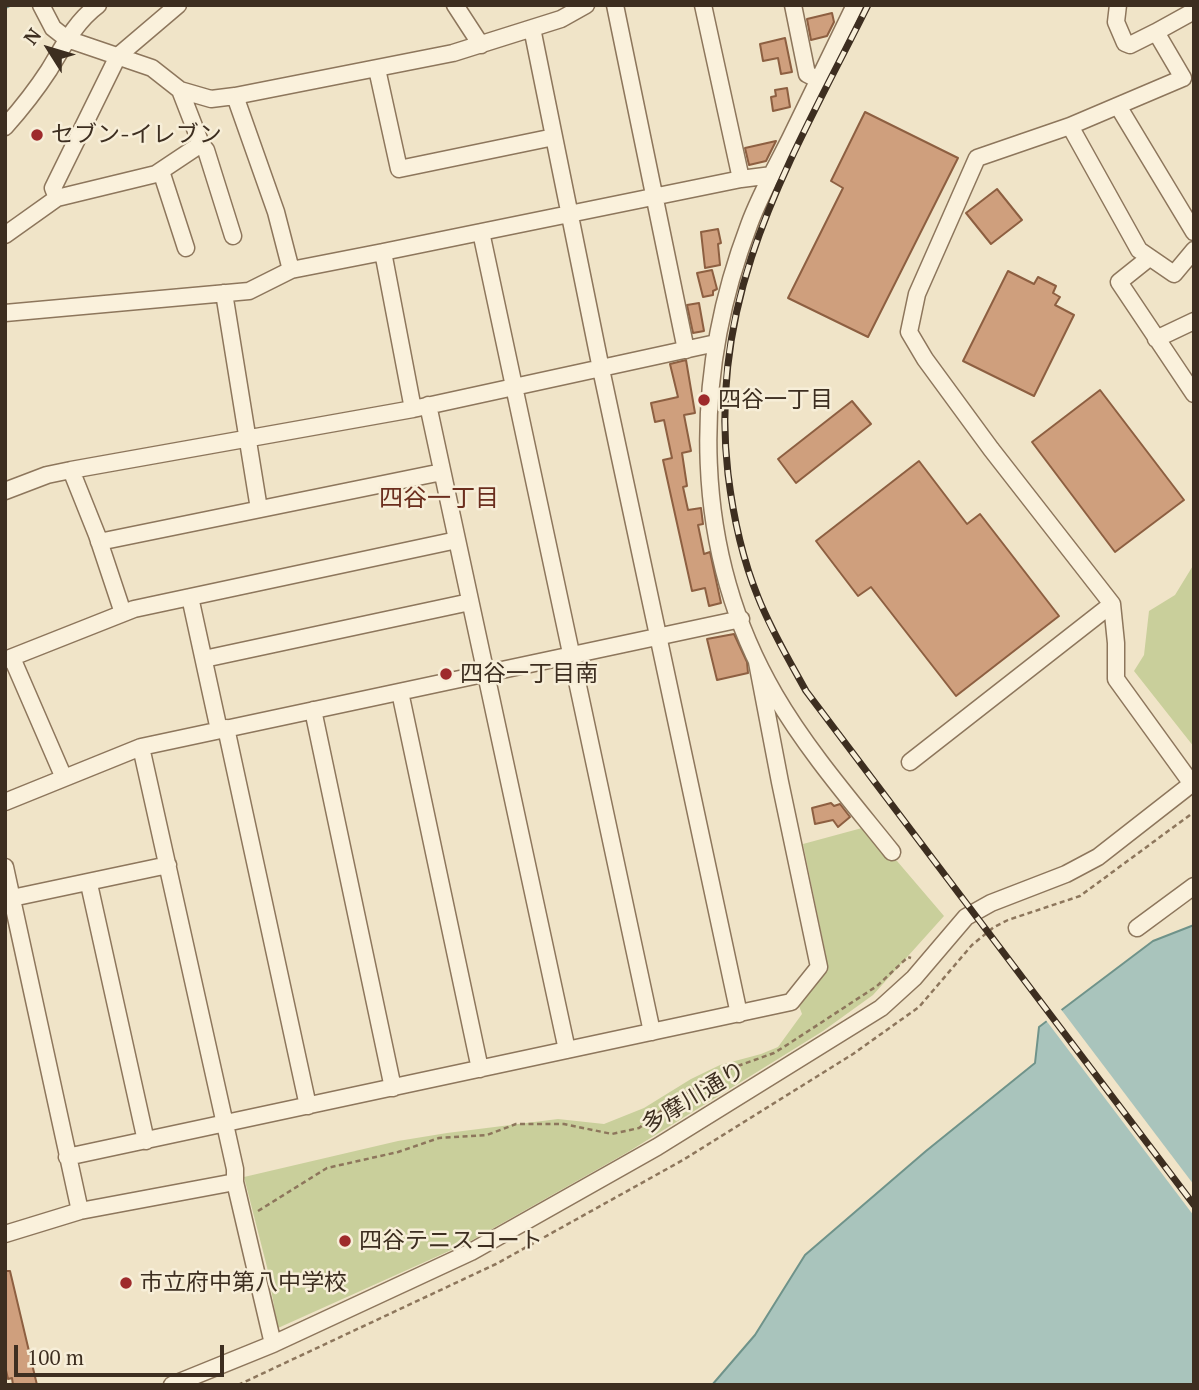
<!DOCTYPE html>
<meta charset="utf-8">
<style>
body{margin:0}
#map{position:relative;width:1199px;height:1390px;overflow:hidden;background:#f0e4c8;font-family:"PT Serif",serif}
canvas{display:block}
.frame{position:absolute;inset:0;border:7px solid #3d2e20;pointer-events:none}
.north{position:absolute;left:14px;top:14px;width:70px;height:70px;-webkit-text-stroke:5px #f7eed8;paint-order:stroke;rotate:307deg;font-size:19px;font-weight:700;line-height:28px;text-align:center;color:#3d2e20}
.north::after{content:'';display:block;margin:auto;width:24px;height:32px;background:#3d2e20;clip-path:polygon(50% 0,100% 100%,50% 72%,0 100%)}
.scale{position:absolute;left:14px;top:1345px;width:210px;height:32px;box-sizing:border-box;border:4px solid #3d2e20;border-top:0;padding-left:9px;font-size:21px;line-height:24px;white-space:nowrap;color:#3d2e20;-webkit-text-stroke:5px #f7eed8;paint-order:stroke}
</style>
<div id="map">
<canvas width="1199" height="1390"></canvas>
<div class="frame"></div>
<div class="north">N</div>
<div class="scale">100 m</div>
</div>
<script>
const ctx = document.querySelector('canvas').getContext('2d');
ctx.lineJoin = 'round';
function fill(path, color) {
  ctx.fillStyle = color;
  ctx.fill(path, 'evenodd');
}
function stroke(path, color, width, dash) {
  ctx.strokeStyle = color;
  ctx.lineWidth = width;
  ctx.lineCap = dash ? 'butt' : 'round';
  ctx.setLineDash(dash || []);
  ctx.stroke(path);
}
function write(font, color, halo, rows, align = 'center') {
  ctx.font = font + ' "PT Serif","Noto Sans JP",serif';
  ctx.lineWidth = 5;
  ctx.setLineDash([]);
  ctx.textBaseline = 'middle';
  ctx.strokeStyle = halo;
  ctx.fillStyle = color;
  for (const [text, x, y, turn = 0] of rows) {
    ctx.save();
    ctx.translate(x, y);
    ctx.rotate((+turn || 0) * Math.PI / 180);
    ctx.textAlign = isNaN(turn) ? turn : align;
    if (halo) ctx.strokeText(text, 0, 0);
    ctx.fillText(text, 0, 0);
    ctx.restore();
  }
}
fill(new Path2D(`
 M 1194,564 L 1194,747 L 1134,671 L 1144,655 L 1149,611 L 1175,595 Z
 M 862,828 L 885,856 L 897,861 L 944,916 L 873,995 L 823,1031 L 628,1152 L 467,1243 L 278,1328 L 267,1267 L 244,1177 L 398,1141 L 447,1133 L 558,1119 L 604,1124 L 644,1108 L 691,1079 L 720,1065 L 761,1054 L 778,1047 L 802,1014 L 798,1003 L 824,969 L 826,956 L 803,844 Z`), '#c9cf9b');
const water = new Path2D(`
 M 1194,925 L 1194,1385 L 712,1385 L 755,1335 L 805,1255 L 926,1151 L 1035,1063 L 1039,1027 L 1153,941 Z`);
fill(water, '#a9c4bc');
stroke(water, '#6f938a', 2);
fill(new Path2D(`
 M 1060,1008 L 1194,1185 L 1194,1216 L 1045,1019 Z`), '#f0e4c8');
stroke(new Path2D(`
 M 5,7 L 9,5`), '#6f938a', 4.5);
const building = new Path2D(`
 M 832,13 L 834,22 L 827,36 L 811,40 L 807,19 Z
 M 785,38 L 792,72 L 781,74 L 778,58 L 763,61 L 760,44 Z
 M 787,88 L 790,107 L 773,111 L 771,97 L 776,96 L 775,90 Z
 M 865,112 L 958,158 L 868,337 L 788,298 L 843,188 L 831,181 Z
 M 776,141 L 766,161 L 749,165 L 745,148 Z
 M 997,189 L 1022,220 L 991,244 L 966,213 Z
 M 718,229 L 721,243 L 718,244 L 720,265 L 705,268 L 701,232 Z
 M 712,270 L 717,289 L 713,291 L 713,295 L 703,297 L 697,273 Z
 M 1008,271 L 1034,284 L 1038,277 L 1056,286 L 1053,293 L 1060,297 L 1055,305 L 1074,315 L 1034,396 L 963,361 Z
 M 699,303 L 704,331 L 693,333 L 687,305 Z
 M 686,360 L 695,413 L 684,415 L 691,451 L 682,453 L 687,486 L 683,487 L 688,510 L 701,508 L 703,524 L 698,525 L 704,554 L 710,552 L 721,603 L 709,606 L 705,588 L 692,591 L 663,460 L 672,458 L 664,420 L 655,422 L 651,403 L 678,397 L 670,364 Z
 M 1100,390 L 1184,500 L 1115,552 L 1032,442 Z
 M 852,401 L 871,424 L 796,483 L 778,459 Z
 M 919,461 L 967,524 L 980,514 L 1059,616 L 956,696 L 871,587 L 858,596 L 816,541 Z
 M 734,634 L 747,662 L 748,673 L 717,680 L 707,639 Z
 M 831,803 L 834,806 L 840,804 L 850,817 L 838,827 L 833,820 L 815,824 L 812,808 Z
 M 5,1271 L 10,1271 L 37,1385 L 13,1385 L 12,1378 L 8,1379 L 5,1366 Z`);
fill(building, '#cf9f7d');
stroke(building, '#8d5f41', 2);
const minor = new Path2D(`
 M 41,5 L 53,28 L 67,39 L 152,68 L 180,90 L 211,99 L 235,96 L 453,53 L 561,19 L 586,5
 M 455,5 L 481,45
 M 615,5 L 686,350
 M 703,5 L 741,179
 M 793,5 L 807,74 L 819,80
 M 855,5 C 833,50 812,94 790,139 C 776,167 760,195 749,225 C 691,378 691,551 775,695 C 807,750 852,802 892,852
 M 1118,5 L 1116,22 L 1125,43 L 1130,45 L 1156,32 L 1183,78 L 1070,126 L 977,158 L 917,294 L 909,332 L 925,359 L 991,449 L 1112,604 L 1116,643 L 1116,679 L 1192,784
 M 532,28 L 601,369 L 739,1014
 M 1156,32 L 1194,11
 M 377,69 L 399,169 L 554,137
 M 235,96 L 276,212 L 291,270
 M 1118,106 L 1194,232
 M 1070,126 L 1139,250 L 1174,274 L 1194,250
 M 5,127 C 21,109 36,90 49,70 C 63,47 75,22 98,5
 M 201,144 L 206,150 L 233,236
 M 161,171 L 186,248
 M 57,198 L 53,188 L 118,56 L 178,5
 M 481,232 L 652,1032
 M 5,235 L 57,198 L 156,174 L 201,144 L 180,90
 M 1149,258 L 1119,282 L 1194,394
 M 224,293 L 259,509
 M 5,313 L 249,291 L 291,270 L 383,252
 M 1156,339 L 1194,321
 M 428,405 L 567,1050
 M 413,409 L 383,252 L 741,179 L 772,175
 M 71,470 L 97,535 L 123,613
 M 5,491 L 47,475 L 71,470 L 413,409 L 716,343
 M 99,542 L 442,472
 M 190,597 L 219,730
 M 12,658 L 64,778
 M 204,659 L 470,602
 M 5,660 L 134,609 L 457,540
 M 400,692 L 480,1069
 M 313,710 L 393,1088
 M 226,728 L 308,1106
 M 141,747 L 235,1169 L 235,1182 L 273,1344
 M 910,762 L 1112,604
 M 5,802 L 141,747 L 741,619
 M 5,867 L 80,1211
 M 89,884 L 146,1141
 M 12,898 L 168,865
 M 1137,928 L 1194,886
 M 67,1157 L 791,1002 L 819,967 L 780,782 L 757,662
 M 5,1234 L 80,1211 L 235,1182
 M 172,1385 L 273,1344 L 471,1252 L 657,1147 L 881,1008 L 914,978 L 966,917 L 991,903 L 1066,874 L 1098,857 L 1194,782`);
stroke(minor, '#8d765c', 19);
stroke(new Path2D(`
 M 258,1211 L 327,1168 L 398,1152 L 439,1138 L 487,1135 L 516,1124 L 564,1124 L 612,1134 L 639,1128 L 675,1100 L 721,1072 L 774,1053 L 790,1043 L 877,986 L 908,957 L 911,958
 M 238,1385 L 496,1264 L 683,1160 L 853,1054 L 919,1007 L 972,945 L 994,927 L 1008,920 L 1080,896 L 1194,812`), '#8d765c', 2.5, [5, 3.5]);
stroke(minor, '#faf1dc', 16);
const rail = new Path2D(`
 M 868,5 C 791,160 707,292 728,474 C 733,515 742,558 758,597 C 771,630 789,660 806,691 L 1194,1205`);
stroke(rail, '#3d2e20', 7);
stroke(rail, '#f7eed8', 4.5, [13]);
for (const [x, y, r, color] of [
 [37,135,7,"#9e2a2b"],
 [704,400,7,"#9e2a2b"],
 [446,674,7,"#9e2a2b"],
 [345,1241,7,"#9e2a2b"],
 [126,1283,7,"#9e2a2b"]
]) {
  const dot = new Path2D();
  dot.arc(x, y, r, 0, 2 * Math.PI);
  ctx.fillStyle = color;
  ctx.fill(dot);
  stroke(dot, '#f7eed8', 2.5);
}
write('23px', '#3d2e20', '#f7eed8', [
 ["セブン-イレブン",51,135],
 ["四谷一丁目",718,400],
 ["四谷一丁目南",460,674],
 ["四谷テニスコート",359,1241],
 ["市立府中第八中学校",140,1283]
], 'left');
write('23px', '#3d2e20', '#f7eed8', [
 ["多摩川通り",694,1098,-31]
]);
write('24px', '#6b2e1e', '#f7eed8', [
 ["四谷一丁目",439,499]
]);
</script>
